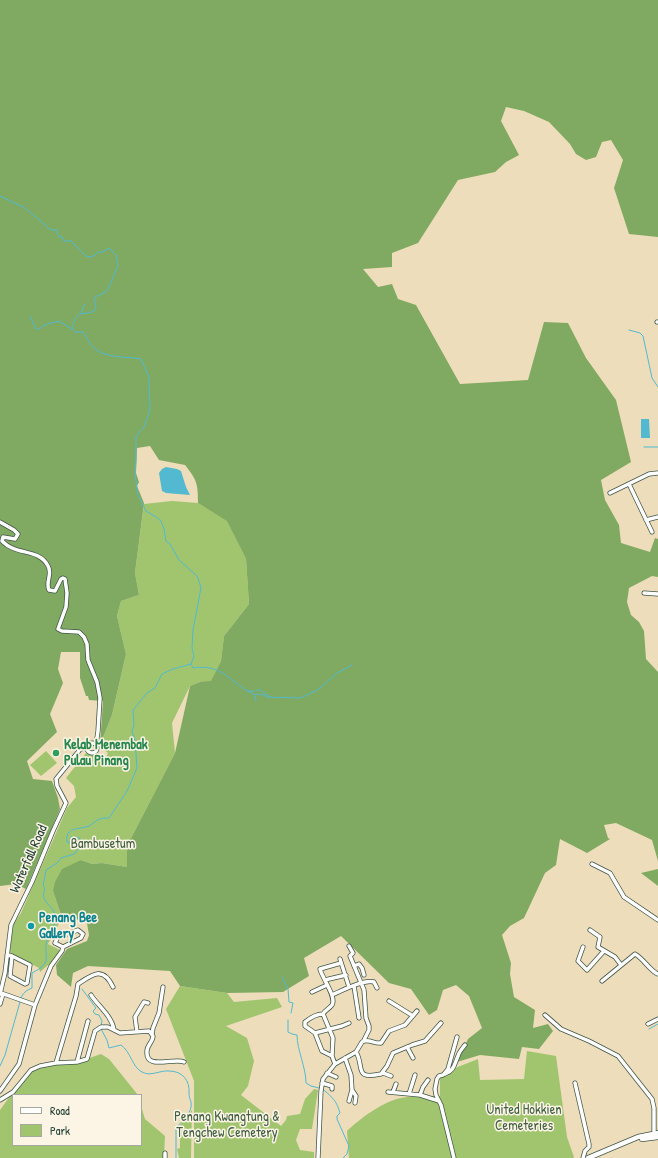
<!DOCTYPE html>
<style>
body{margin:0}
#map{position:relative;width:658px;height:1158px;overflow:hidden;background:#edddba;font-family:"Patrick Hand",sans-serif}
canvas{display:block}
.legend{position:absolute;left:12px;top:1094px;width:130px;height:52px;box-sizing:border-box;background:#fcf5e5;border:1px solid #a4ab9e;margin:0;padding:5px 7px;list-style:none;font-size:12px;color:#1f3d34}
.legend li{display:flex;align-items:center;gap:8px;height:20px}
.legend b{width:20px;border:1px solid #a4ab9e}
</style>
<div id="map">
<canvas width="658" height="1158"></canvas>
<ul class="legend">
<li><b style="height:5px;background:#fff"></b>Road</li>
<li><b style="height:11px;background:#a1c56f"></b>Park</li>
</ul>
</div>
<script>
const ctx = document.querySelector('canvas').getContext('2d');
ctx.lineJoin = 'round';
function fill(path, color) {
  ctx.fillStyle = color;
  ctx.fill(path, 'evenodd');
}
function stroke(path, color, width, dash) {
  ctx.strokeStyle = color;
  ctx.lineWidth = width;
  ctx.lineCap = dash ? 'butt' : 'round';
  ctx.setLineDash(dash || []);
  ctx.stroke(path);
}
function write(font, color, halo, rows, align = 'center') {
  ctx.font = font + ' "Patrick Hand",sans-serif';
  ctx.lineWidth = 3;
  ctx.setLineDash([]);
  ctx.textBaseline = 'middle';
  ctx.strokeStyle = halo;
  ctx.fillStyle = color;
  for (const [text, x, y, turn = 0] of rows) {
    ctx.save();
    ctx.translate(x, y);
    ctx.rotate((+turn || 0) * Math.PI / 180);
    ctx.textAlign = isNaN(turn) ? turn : align;
    if (halo) ctx.strokeText(text, 0, 0);
    ctx.fillText(text, 0, 0);
    ctx.restore();
  }
}
fill(new Path2D(`
 M 172,501 L 198,503 L 227,520 L 246,559 L 249,604 L 224,636 L 221,661 L 211,682 L 200,682 L 190,686 L 172,723 L 175,753 L 127,846 L 127,867 L 102,863 L 92,864 L 81,860 L 53,891 L 62,918 L 48,944 L 60,950 L 54,960 L 40,972 L 39,968 L 10,953 L 13,924 L 21,913 L 67,808 L 76,797 L 74,786 L 66,778 L 86,753 L 91,755 L 99,753 L 104,762 L 108,753 L 103,749 L 102,750 L 100,745 L 112,715 L 126,654 L 117,616 L 121,601 L 139,595 L 135,573 L 144,504 Z
 M 46,751 L 57,763 L 41,776 L 30,765 Z
 M 180,986 L 227,993 L 234,1002 L 277,998 L 282,1007 L 226,1026 L 247,1038 L 254,1061 L 248,1086 L 241,1095 L 281,1126 L 286,1120 L 287,1116 L 300,1114 L 305,1099 L 314,1089 L 318,1090 L 312,1129 L 300,1129 L 296,1140 L 300,1150 L 314,1152 L 314,1158 L 194,1158 L 194,1081 L 166,1009 Z
 M 527,1051 L 556,1056 L 567,1137 L 574,1157 L 573,1158 L 349,1158 L 347,1131 C 362,1117 387,1098 408,1097 C 419,1096 429,1096 440,1096 L 440,1074 L 478,1059 L 480,1080 L 524,1079 Z
 M 101,1054 L 109,1059 L 138,1095 L 13,1095 L 13,1145 L 141,1145 L 141,1106 L 145,1119 L 165,1136 L 164,1158 L 0,1158 L 0,1110 L 8,1099 L 15,1091 L 29,1073 L 38,1066 L 75,1063 Z
 M 192,1110 L 191,1158 L 179,1158 L 177,1149 L 180,1148 L 180,1125 Z`), '#a1c56f');
fill(new Path2D(`
 M 0,0 L 658,0 L 658,237 L 629,234 L 614,188 L 623,160 L 611,140 L 602,142 L 596,157 L 586,160 L 576,154 L 570,144 L 549,122 L 524,111 L 506,107 L 501,121 L 519,155 L 506,162 L 495,172 L 458,180 L 418,243 L 392,253 L 392,267 L 363,269 L 378,287 L 392,284 L 398,299 L 416,305 L 460,384 L 528,380 L 544,322 L 568,323 L 586,358 L 616,400 L 631,462 L 601,480 L 605,500 L 619,525 L 621,543 L 650,552 L 655,538 L 658,539 L 658,577 L 652,576 L 629,588 L 627,602 L 631,615 L 639,622 L 644,631 L 646,659 L 658,672 L 658,861 L 652,840 L 616,823 L 604,825 L 608,838 L 610,839 L 587,853 L 560,839 L 556,865 L 545,873 L 524,918 L 510,926 L 502,935 L 511,963 L 510,974 L 514,997 L 535,1010 L 533,1028 L 548,1024 L 553,1031 L 539,1049 L 522,1047 L 519,1059 L 480,1055 L 457,1062 L 468,1039 L 482,1028 L 469,996 L 456,985 L 443,990 L 437,1010 L 429,1015 L 411,989 L 389,983 L 341,936 L 304,958 L 309,976 L 283,992 L 227,993 L 180,986 L 170,971 L 88,966 L 73,973 L 71,987 L 57,975 L 56,965 L 67,949 L 87,941 L 89,935 L 87,923 L 76,919 L 62,918 L 53,891 L 55,882 L 62,869 L 81,860 L 92,864 L 102,863 L 127,867 L 127,846 L 175,753 L 190,686 L 200,682 L 211,681 L 221,661 L 224,636 L 249,604 L 246,559 L 227,521 L 198,503 C 198,484 197,480 185,465 L 159,460 L 150,446 L 137,448 L 136,473 L 139,482 L 137,486 L 144,503 L 135,573 L 139,595 L 121,601 L 117,616 L 126,654 L 112,715 L 100,745 L 103,701 L 89,700 L 88,696 L 86,696 L 80,678 L 80,652 L 61,652 L 58,669 L 63,683 L 50,714 L 57,732 L 27,761 L 33,779 L 52,781 L 58,798 L 60,809 L 26,889 L 16,884 L 0,886 Z
 M 658,869 L 658,886 L 641,873 Z`), '#80aa62');
fill(new Path2D(`
 M 641,419 L 649,419 L 650,438 L 641,438 Z
 M 166,467 L 177,469 L 181,471 L 186,487 L 190,495 L 166,493 L 162,491 L 159,473 L 162,469 Z`), '#52b9d0');
stroke(new Path2D(`
 M 0,196 L 25,208 L 51,230 L 57,230 L 58,236 L 62,237 L 64,241 L 71,241 L 87,257 L 94,256 L 98,252 L 103,252 L 109,248 L 116,255 L 118,265 L 110,285 L 106,292 L 95,297 L 94,299 L 96,307 L 94,311 C 79,317 78,308 72,328 L 75,332 L 83,332 C 86,337 90,344 94,348 C 106,359 126,356 141,359 L 149,377 L 150,410 L 144,427 L 136,436 L 136,460 L 135,474 L 138,495 L 146,511 L 156,517 L 161,521 L 164,529 L 166,541 L 170,544 L 179,560 L 197,576 L 199,581 L 201,588 L 193,630 L 192,648 L 194,656 L 191,664 L 173,669 L 162,674 L 155,688 L 147,693 L 133,710 L 134,725 L 132,731 L 135,741 L 137,768 L 127,791 L 109,818 C 106,818 103,818 100,819 C 96,820 93,824 89,826 C 79,830 65,826 67,842 L 70,843 L 71,837 L 79,838 L 82,841 L 82,845 L 74,854 L 61,858 L 57,863 L 46,870 L 43,886 L 45,888 C 39,903 53,904 55,915 C 57,926 47,935 46,945 C 45,951 48,958 45,963 C 42,968 37,970 32,973 L 32,988 C 27,990 22,993 21,999
 M 81,313 L 85,304
 M 30,316 L 36,329 C 41,329 41,327 45,325 C 48,323 54,323 58,321 L 64,324 L 72,329
 M 629,330 L 640,333 L 643,336 L 652,378 L 658,387
 M 644,447 L 658,447
 M 191,664 L 193,668 C 224,663 231,684 255,695 L 256,694 L 264,695 L 267,697 L 301,698 L 319,689 L 337,673 L 352,665
 M 257,690 L 260,690 L 270,697
 M 248,691 L 254,691
 M 255,696 L 256,701
 M 282,977 L 288,989 L 289,1002 L 293,1003 L 291,1013
 M 82,989 L 96,1008 L 93,1011 L 95,1014 L 99,1015 L 102,1021 L 101,1026
 M 288,1020 L 288,1032 L 292,1034 L 297,1035 C 297,1050 306,1067 306,1083 L 311,1086 L 319,1088
 M 101,1029 L 107,1040 L 109,1048 L 121,1045 C 131,1052 132,1067 142,1072 C 151,1077 160,1070 169,1071 C 183,1071 190,1081 189,1093 C 189,1097 190,1099 191,1102 C 193,1113 182,1121 176,1128 L 176,1158
 M 649,1029 L 658,1024
 M 0,1066 L 5,1055 L 20,1002
 M 322,1089 C 325,1090 335,1100 336,1103 C 338,1106 339,1110 340,1113 L 337,1116 L 337,1119 L 349,1146 L 347,1154 L 343,1158`), '#52b9d0', 1);
const minor = new Path2D(`
 M 657,322 L 658,322
 M 629,484 L 652,532
 M 610,493 L 649,474 L 658,473
 M 646,520 L 658,517
 M 0,522 L 14,530 L 18,534 L 15,539 L 3,537 L 2,541 C 16,556 39,548 48,566 C 53,574 45,582 49,590 L 55,591 L 61,579 L 63,578 L 65,579 L 67,593 L 66,607 L 58,629 L 62,631 L 79,632 L 84,637 L 87,644 L 88,660 L 97,682 L 100,698 L 98,731 L 96,745
 M 644,593 L 658,594
 M87 748a5 5 0 1 1 10 0a5 5 0 1 1-10 0Z
 M 592,864 L 610,873 L 624,897 L 658,920
 M 78,930 L 83,934 L 81,938 L 63,947 L 55,943 L 60,932 L 67,934 Z
 M 590,930 L 600,937 L 598,947 L 615,957 L 621,965
 M 349,946 L 353,953 L 350,956 L 364,990 L 366,1018 L 369,1026 L 369,1030 L 364,1040
 M 583,947 L 578,961 L 587,970 L 604,951
 M 7,955 L 12,956 L 10,976 L 25,984 L 27,983 L 30,965 L 12,956
 M 340,959 L 349,987
 M 354,966 L 359,964 L 362,968 L 364,975
 M 325,980 L 346,975
 M 602,981 L 635,954 C 643,958 651,972 658,974
 M 354,986 L 359,1018
 M 312,992 L 327,985
 M 1,993 L 35,1005
 M 0,994 L 5,973 L 11,925 L 32,882 L 53,831 L 66,803 L 57,786 L 56,779 L 78,752 L 80,749 L 86,748
 M 91,995 C 98,1006 112,1016 114,1030
 M 332,995 C 341,991 364,979 374,982 L 377,988
 M 389,1001 L 413,1016
 M 0,1004 L 3,994
 M 323,1014 C 325,1010 329,1009 332,1005 C 337,997 322,978 320,969 L 341,963
 M 323,1014 C 317,1014 310,1018 305,1022 L 305,1026 L 315,1033 L 322,1051 L 332,1056
 M 323,1014 L 333,1038 L 332,1056 L 335,1064
 M 545,1015 L 561,1029 L 589,1041 L 618,1056 L 652,1099 L 654,1108 L 654,1133
 M 648,1024 L 658,1019
 M 137,1032 L 135,1017 L 144,1002 L 148,1003
 M 315,1033 L 342,1026 L 349,1023
 M 152,1034 L 153,1028 L 159,1013 L 163,987
 M 407,1047 L 413,1058
 M 356,1052 C 365,1067 353,1080 381,1074 L 387,1066 L 393,1053 L 412,1045 L 425,1041 L 441,1023
 M 345,1058 L 351,1075 L 352,1090 L 356,1096 L 355,1103
 M 77,1062 L 88,1021
 M 56,1063 L 76,996 L 78,984 C 93,974 103,966 113,987
 M 327,1073 L 336,1077
 M 383,1073 L 391,1076
 M 445,1074 C 454,1071 454,1065 458,1056 C 459,1052 462,1049 465,1045
 M 322,1083 L 332,1086 L 332,1089
 M 575,1083 L 589,1144 L 589,1147 L 585,1151 L 583,1158
 M 0,1091 L 19,1064 L 35,1005 L 51,966 L 62,951 L 63,947
 M 388,1092 L 420,1095 L 439,1101
 M 393,1092 L 396,1084
 M 409,1094 L 415,1075
 M 420,1095 L 423,1087 L 428,1080
 M 0,1100 L 13,1092 L 31,1070 L 40,1066 L 56,1063 L 77,1062 L 87,1059 L 95,1031 L 101,1027 L 108,1027 L 120,1033 L 149,1031 L 153,1036 C 153,1042 147,1045 147,1051 C 145,1071 174,1057 184,1062
 M 349,1101 L 352,1090
 M 165,1158 L 165,1153
 M 318,1158 L 321,1091 L 323,1079 L 335,1064 L 356,1052 L 362,1042 C 368,1038 374,1044 381,1043 L 389,1031 L 405,1025 L 417,1011
 M 454,1158 L 441,1105 L 436,1095 L 435,1089 L 437,1079 L 439,1076 L 443,1075 L 448,1069 L 457,1037`);
const major = new Path2D(`
 M 642,1139 L 658,1137
 M 588,1158 L 638,1137 L 658,1133`);
stroke(minor, '#3e5548', 5);
stroke(major, '#3e5548', 6);
stroke(minor, '#fff', 3.5);
stroke(major, '#fff', 4.5);
for (const [x, y, r, color] of [
 [56,753,4,"#2e9e5b"],
 [31,926,4,"#0f9aa8"]
]) {
  const dot = new Path2D();
  dot.arc(x, y, r, 0, 2 * Math.PI);
  ctx.fillStyle = color;
  ctx.fill(dot);
  stroke(dot, '#fcf5e5', 1.5);
}
write('bold 14px', '#27864d', '#fcf5e5', [
 ["Kelab Menembak",64,745],
 ["Pulau Pinang",64,761]
], 'left');
write('14px', '#405f43', '#fcf5e5', [
 ["Bambusetum",103,844],
 ["United Hokkien",524,1110],
 ["Cemeteries",524,1126],
 ["Penang Kwangtung &",227,1117],
 ["Tengchew Cemetery",227,1133]
]);
write('14px', '#1f3d34', '#fcf5e5', [
 ["Waterfall Road",29,859,-66]
]);
write('bold 14px', '#0d838f', '#fcf5e5', [
 ["Penang Bee",39,918],
 ["Gallery",39,934]
], 'left');
</script>
